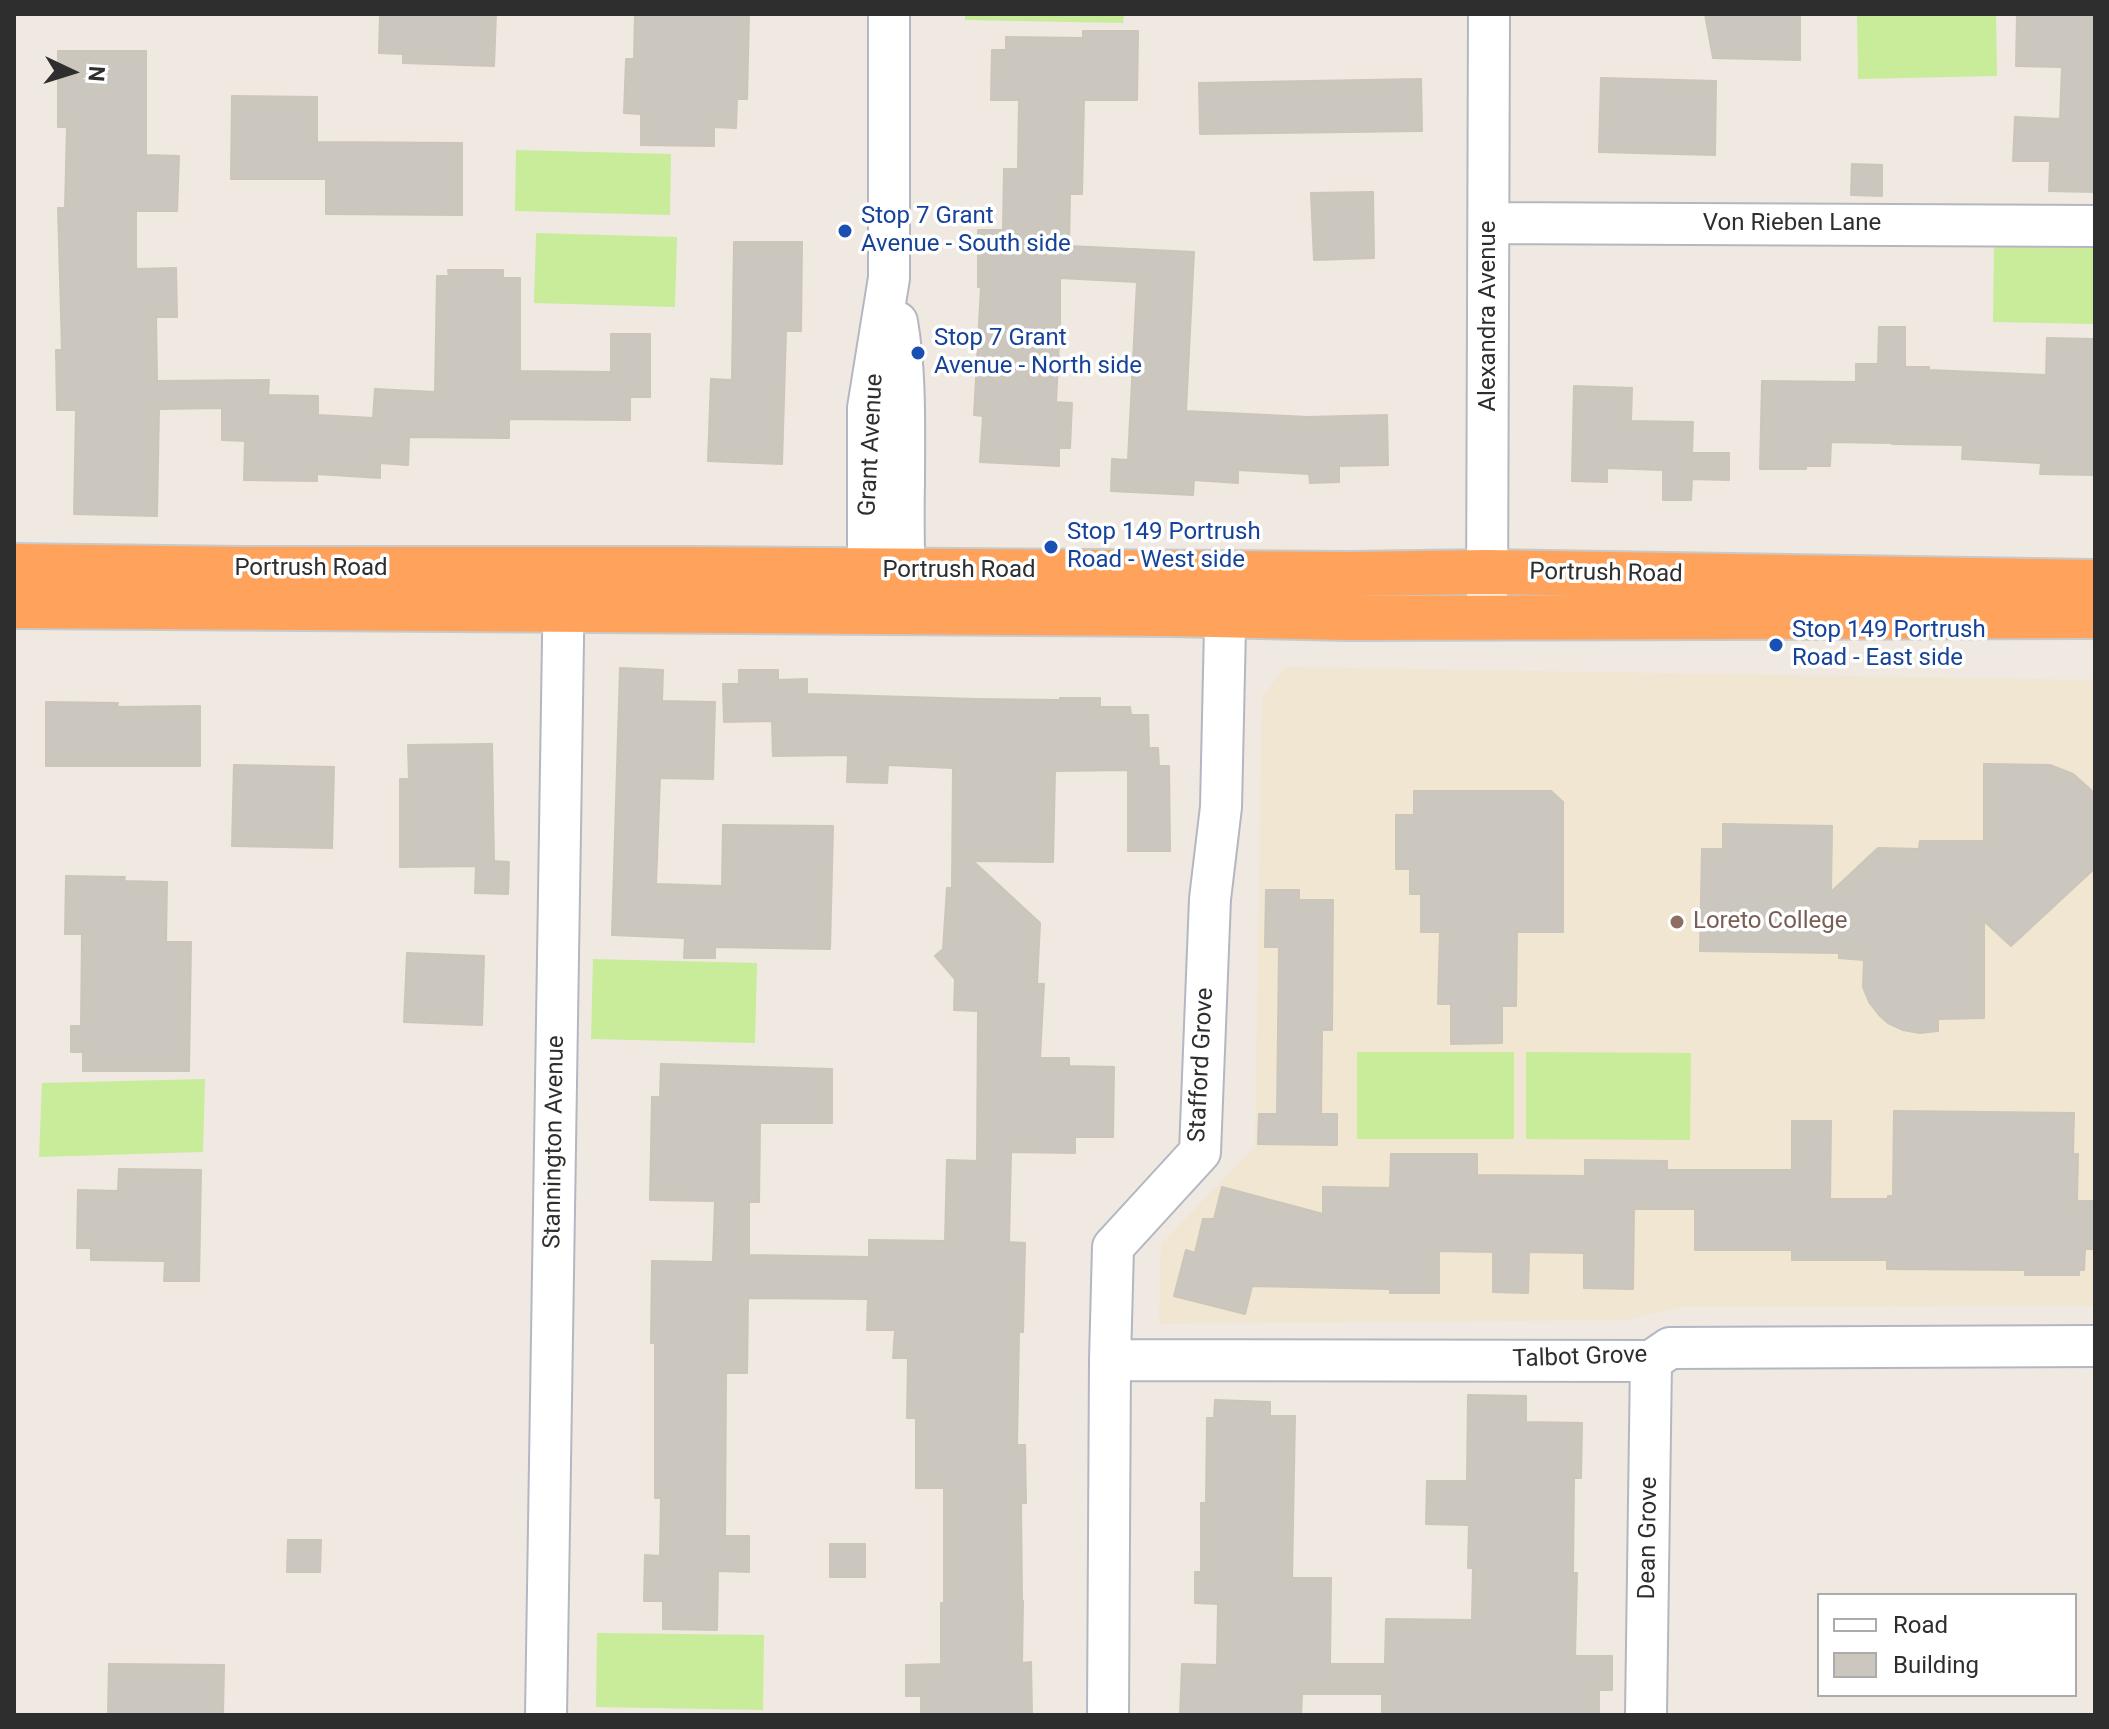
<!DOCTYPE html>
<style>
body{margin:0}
#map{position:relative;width:2109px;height:1729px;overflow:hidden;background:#efe9e1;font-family:Roboto,sans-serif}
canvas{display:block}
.frame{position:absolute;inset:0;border:16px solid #2e2e2e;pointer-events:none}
.legend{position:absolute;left:1817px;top:1593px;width:260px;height:104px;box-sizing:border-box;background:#fff;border:2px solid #ababab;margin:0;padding:10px 14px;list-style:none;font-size:24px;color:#2e2e2e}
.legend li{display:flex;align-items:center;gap:16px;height:40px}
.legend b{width:40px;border:2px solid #ababab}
.north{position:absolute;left:32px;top:32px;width:80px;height:80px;-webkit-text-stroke:6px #fff;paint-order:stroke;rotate:94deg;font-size:22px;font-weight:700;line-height:32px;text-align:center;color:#2e2e2e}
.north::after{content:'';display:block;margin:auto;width:28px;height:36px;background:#2e2e2e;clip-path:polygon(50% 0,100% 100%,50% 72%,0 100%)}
</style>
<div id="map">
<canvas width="2109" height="1729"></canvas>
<div class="frame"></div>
<ul class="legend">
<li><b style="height:10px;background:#fff"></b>Road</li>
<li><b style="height:22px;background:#cbc7bf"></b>Building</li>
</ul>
<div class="north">N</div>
</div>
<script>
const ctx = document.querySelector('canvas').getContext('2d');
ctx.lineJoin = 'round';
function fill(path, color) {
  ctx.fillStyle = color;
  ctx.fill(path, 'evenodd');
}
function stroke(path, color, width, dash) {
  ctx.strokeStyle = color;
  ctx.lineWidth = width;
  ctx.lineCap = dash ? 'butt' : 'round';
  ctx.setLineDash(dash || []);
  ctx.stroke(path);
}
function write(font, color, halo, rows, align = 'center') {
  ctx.font = font + ' Roboto,sans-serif';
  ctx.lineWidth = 7;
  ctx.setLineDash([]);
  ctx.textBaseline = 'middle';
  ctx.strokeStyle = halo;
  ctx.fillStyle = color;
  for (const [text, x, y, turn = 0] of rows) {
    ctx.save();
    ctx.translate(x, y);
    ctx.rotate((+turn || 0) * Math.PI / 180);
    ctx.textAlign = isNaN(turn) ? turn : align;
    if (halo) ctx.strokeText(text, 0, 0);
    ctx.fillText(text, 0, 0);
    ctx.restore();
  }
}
fill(new Path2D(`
 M 1285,667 L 2095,680 L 2095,1306 L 1682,1307 L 1625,1320 L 1159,1324 L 1161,1244 L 1255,1147 L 1262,697 Z`), '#f0e6d1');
fill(new Path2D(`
 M 965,14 L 1124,14 L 1123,23 L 965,20 Z
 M 1857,14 L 1996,14 L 1997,76 L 1858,79 Z
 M 516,150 L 671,154 L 670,215 L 515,211 Z
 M 536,233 L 677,237 L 675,307 L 534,303 Z
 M 1994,242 L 2095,244 L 2095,324 L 1993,322 Z
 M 593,959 L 757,963 L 755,1043 L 591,1039 Z
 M 1357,1052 L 1514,1052 L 1514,1139 L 1357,1139 Z
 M 1526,1052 L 1691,1053 L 1690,1140 L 1526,1139 Z
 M 205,1079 L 203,1152 L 39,1157 L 42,1083 Z
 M 597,1633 L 764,1635 L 763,1710 L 596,1707 Z`), '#c9ec9a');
const building = new Path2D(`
 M 380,14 L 496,14 L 494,66 L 403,63 L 403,54 L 379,53 Z
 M 635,14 L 749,14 L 747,99 L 737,99 L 736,128 L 714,127 L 714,146 L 641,145 L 641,114 L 624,113 L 626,59 L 634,59 Z
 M 1705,14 L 1800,14 L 1800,60 L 1713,58 Z
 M 2017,14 L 2095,14 L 2095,192 L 2049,191 L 2050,161 L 2013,161 L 2015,117 L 2060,119 L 2062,67 L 2016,66 Z
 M 1083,31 L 1138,31 L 1137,100 L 1084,100 L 1082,194 L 1070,194 L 1069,246 L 1194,252 L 1186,411 L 1308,417 L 1387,415 L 1388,465 L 1339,466 L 1339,482 L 1310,483 L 1309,474 L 1238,470 L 1238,483 L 1194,480 L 1193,495 L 1111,491 L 1112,459 L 1128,460 L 1137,282 L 1060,278 L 1060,322 L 1056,402 L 1072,403 L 1070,448 L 1059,448 L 1059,466 L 980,462 L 983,416 L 974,415 L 981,287 L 978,287 L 978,230 L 1003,230 L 1004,169 L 1018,169 L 1019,100 L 991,100 L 992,50 L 1006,50 L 1006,37 L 1083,38 Z
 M 58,51 L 146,51 L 146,155 L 179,156 L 177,211 L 136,211 L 136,269 L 176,268 L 177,317 L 156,317 L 157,381 L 269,380 L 268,395 L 318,396 L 318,415 L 373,418 L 375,389 L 435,392 L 437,276 L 449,276 L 448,270 L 503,270 L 503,278 L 520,278 L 520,371 L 611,372 L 611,334 L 650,334 L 650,397 L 630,397 L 630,420 L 509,419 L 509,438 L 409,437 L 408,465 L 380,463 L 380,478 L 317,474 L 317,481 L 244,480 L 245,441 L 222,440 L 222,408 L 159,409 L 157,516 L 74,514 L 76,410 L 57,410 L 56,350 L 62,350 L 58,208 L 65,208 L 67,127 L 58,127 Z
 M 1601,78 L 1716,81 L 1715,155 L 1599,152 Z
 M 1421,79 L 1422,131 L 1200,134 L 1199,83 Z
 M 232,96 L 317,97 L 317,142 L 462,143 L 462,215 L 326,214 L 326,179 L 231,179 Z
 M 1852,164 L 1882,165 L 1882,196 L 1851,195 Z
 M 1373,192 L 1374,258 L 1314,260 L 1311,193 Z
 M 734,242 L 802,242 L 801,331 L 786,331 L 782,464 L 708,461 L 711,379 L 732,380 Z
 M 1879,327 L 1905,327 L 1905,367 L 1929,367 L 1929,370 L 2046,375 L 2047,338 L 2095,339 L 2095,475 L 2040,474 L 2041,463 L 1962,459 L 1963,445 L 1892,444 L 1892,443 L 1831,442 L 1830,466 L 1806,466 L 1806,469 L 1760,469 L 1762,381 L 1856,382 L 1856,364 L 1878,364 Z
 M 1574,386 L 1632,388 L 1631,421 L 1693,422 L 1692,453 L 1729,453 L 1729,480 L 1692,479 L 1691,500 L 1663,500 L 1663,470 L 1607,468 L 1607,482 L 1572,481 Z
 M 620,668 L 663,670 L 662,701 L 715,702 L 713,779 L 660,778 L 656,884 L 722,886 L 723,825 L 833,826 L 830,949 L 715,947 L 715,958 L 684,958 L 685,938 L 612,935 Z
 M 739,670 L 778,670 L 778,680 L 807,679 L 807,694 L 976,699 L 1060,700 L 1060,698 L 1100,698 L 1100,707 L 1130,707 L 1131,715 L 1148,715 L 1149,748 L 1158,748 L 1159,766 L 1169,766 L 1170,851 L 1128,851 L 1128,770 L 1055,771 L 1053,862 L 973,861 L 1040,923 L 1037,984 L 1044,984 L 1040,1058 L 1069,1058 L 1069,1066 L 1114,1067 L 1113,1137 L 1075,1137 L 1075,1153 L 1011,1152 L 1009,1242 L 1025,1243 L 1023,1332 L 1019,1332 L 1017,1445 L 1025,1445 L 1026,1503 L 1021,1503 L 1022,1601 L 1023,1601 L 1022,1663 L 1031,1662 L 1032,1715 L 921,1715 L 921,1696 L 906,1696 L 906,1665 L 941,1664 L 941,1603 L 944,1603 L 944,1488 L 916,1488 L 916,1418 L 907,1418 L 908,1358 L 893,1358 L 895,1330 L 867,1330 L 868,1299 L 748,1298 L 747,1373 L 726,1373 L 725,1536 L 749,1536 L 749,1572 L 718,1571 L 717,1630 L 663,1629 L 663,1601 L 644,1601 L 645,1555 L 660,1556 L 661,1498 L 655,1498 L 655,1343 L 651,1343 L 652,1261 L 713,1262 L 715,1201 L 650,1200 L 652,1097 L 660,1097 L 661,1064 L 832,1069 L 832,1123 L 760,1123 L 759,1202 L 749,1202 L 749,1255 L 869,1257 L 869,1240 L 945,1241 L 947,1160 L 977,1161 L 978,1011 L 954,1010 L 955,979 L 935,956 L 943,949 L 947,888 L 952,888 L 953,768 L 888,765 L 887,783 L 847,782 L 848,755 L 773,756 L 772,721 L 724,722 L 723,684 L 739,684 Z
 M 46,702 L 118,703 L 117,707 L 200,706 L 200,766 L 46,766 Z
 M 492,744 L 494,861 L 509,862 L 508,894 L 475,893 L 476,866 L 400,867 L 400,779 L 409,779 L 408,745 Z
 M 1984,764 L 2050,765 L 2073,774 L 2090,789 L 2095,795 L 2095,868 L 2011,946 L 1984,921 L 1984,1018 L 1938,1019 L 1938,1031 L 1920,1033 L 1903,1030 L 1888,1023 L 1879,1015 L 1869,1002 L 1863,987 L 1864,960 L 1839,958 L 1839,953 L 1700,951 L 1702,849 L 1723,849 L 1723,824 L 1832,826 L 1831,892 L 1878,848 L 1919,849 L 1920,841 L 1984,841 Z
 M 234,765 L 334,767 L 332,848 L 232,846 Z
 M 1414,791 L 1551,791 L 1563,802 L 1563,932 L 1517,932 L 1516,1006 L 1502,1006 L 1502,1043 L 1451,1044 L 1451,1004 L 1438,1004 L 1440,932 L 1421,932 L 1421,894 L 1410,894 L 1410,869 L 1396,869 L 1396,815 L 1414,815 Z
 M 66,876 L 125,877 L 124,881 L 167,882 L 166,942 L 191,942 L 189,1071 L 83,1071 L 83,1052 L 71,1052 L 71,1026 L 81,1026 L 82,934 L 65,934 Z
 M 1266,890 L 1299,890 L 1299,900 L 1333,900 L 1332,1030 L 1322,1030 L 1321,1114 L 1337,1114 L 1337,1145 L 1258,1144 L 1259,1114 L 1277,1114 L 1279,947 L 1265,947 Z
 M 407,953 L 484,956 L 482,1025 L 404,1022 Z
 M 1894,1111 L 2074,1113 L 2073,1154 L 2078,1154 L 2077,1201 L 2095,1201 L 2095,1249 L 2085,1249 L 2084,1270 L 2079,1270 L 2079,1275 L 2025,1275 L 2025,1270 L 1887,1269 L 1887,1260 L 1792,1260 L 1792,1250 L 1695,1250 L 1695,1209 L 1634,1209 L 1633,1289 L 1584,1288 L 1584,1253 L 1529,1252 L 1528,1293 L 1493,1292 L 1493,1252 L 1439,1251 L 1439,1293 L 1390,1293 L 1390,1289 L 1252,1286 L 1245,1314 L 1174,1296 L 1186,1250 L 1195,1253 L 1203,1219 L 1214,1219 L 1222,1187 L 1323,1214 L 1323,1187 L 1390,1188 L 1391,1154 L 1477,1154 L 1477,1175 L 1585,1176 L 1585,1160 L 1667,1161 L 1667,1170 L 1792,1170 L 1792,1121 L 1831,1121 L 1830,1199 L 1888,1199 L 1888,1196 L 1893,1196 Z
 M 119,1169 L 201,1170 L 199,1281 L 164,1281 L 165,1261 L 91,1260 L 91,1248 L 77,1248 L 78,1190 L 118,1191 Z
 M 1468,1395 L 1526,1396 L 1526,1422 L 1582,1423 L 1581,1478 L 1574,1478 L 1573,1573 L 1577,1573 L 1575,1656 L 1612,1656 L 1612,1690 L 1599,1690 L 1599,1715 L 1382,1715 L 1382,1694 L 1302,1694 L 1301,1715 L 1180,1715 L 1182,1664 L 1217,1665 L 1218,1604 L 1195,1603 L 1195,1572 L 1201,1572 L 1201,1503 L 1206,1503 L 1207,1418 L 1214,1418 L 1215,1400 L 1270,1402 L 1270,1416 L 1295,1416 L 1292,1578 L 1331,1578 L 1330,1664 L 1385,1664 L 1386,1619 L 1472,1620 L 1473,1568 L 1468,1568 L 1469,1525 L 1426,1524 L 1427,1481 L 1467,1481 Z
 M 288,1540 L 321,1540 L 320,1572 L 287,1572 Z
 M 830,1544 L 865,1544 L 865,1577 L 830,1577 Z
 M 109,1664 L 224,1665 L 223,1715 L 108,1715 Z`);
fill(building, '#cbc7bf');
stroke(building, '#cbc5ba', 2);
const street = new Path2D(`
 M 1489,223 L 2095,226
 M 897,322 C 906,374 904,429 904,483 C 903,522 904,562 905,601
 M 868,600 L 868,408 L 889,278 L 889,14
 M 1487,606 L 1489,14
 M 1110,1360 L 1651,1361 L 1670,1348 L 2095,1346
 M 546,1715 L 564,577
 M 1108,1715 L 1110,1360 L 1113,1247 L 1200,1152 L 1210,899 L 1221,807 L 1226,582
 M 1646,1715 L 1651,1361`);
const highway = new Path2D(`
 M 14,566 L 244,569 L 692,569 L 1348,574 L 1487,572 L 2095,582
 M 14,606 L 1170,614 L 1347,618 L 2095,616`);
stroke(street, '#b4b7c1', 44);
stroke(highway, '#c9c9c9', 48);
stroke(street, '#fff', 40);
stroke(highway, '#ffa35c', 44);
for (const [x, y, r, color] of [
 [845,231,8,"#1a4fb4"],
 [918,353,8,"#1a4fb4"],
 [1051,547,8,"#1a4fb4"],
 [1776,645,8,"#1a4fb4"],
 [1677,922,8,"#8d6e63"]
]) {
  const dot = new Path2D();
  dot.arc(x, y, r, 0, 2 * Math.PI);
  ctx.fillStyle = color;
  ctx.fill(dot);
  stroke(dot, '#fff', 3);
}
write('24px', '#164399', '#fff', [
 ["Stop 7 Grant",861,217],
 ["Avenue - South side",861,245],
 ["Stop 7 Grant",934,339],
 ["Avenue - North side",934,367],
 ["Stop 149 Portrush",1067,533],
 ["Road - West side",1067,561],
 ["Stop 149 Portrush",1792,631],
 ["Road - East side",1792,659]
], 'left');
write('24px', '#2e2e2e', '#fff', [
 ["Von Rieben Lane",1792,224],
 ["Alexandra Avenue",1489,316,-90],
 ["Grant Avenue",872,445,-87],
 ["Portrush Road",311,569],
 ["Portrush Road",959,571],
 ["Portrush Road",1606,574,1],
 ["Stafford Grove",1202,1065,-87],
 ["Stannington Avenue",555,1142,-89],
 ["Talbot Grove",1580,1358,-2],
 ["Dean Grove",1649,1538,-89]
]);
write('24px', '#785e54', '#fff', [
 ["Loreto College",1693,922]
], 'left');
</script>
